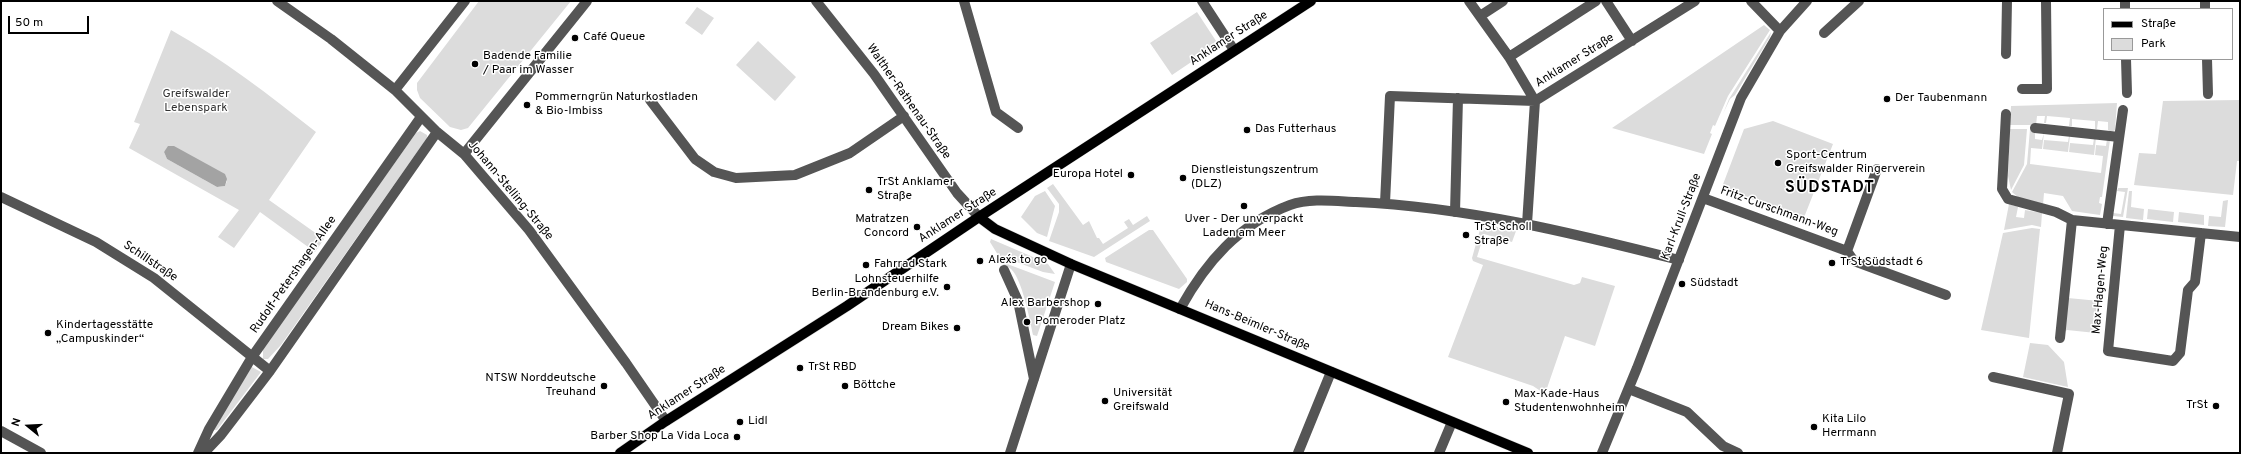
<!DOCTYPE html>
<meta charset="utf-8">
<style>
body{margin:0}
#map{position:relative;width:2241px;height:454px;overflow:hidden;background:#fff;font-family:Overpass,sans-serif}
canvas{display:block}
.frame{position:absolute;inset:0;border:2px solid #000;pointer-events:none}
.legend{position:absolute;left:2103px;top:8px;width:130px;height:52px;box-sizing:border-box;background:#fff;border:1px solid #999;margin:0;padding:5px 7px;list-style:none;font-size:12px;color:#000}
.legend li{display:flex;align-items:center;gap:8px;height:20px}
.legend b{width:20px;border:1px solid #999}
.north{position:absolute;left:8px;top:406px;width:40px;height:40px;-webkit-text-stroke:3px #fff;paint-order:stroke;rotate:288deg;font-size:11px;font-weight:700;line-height:16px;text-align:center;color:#000}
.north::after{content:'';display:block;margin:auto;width:14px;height:18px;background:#000;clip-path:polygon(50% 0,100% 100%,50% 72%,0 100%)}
.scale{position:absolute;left:8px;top:16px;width:81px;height:18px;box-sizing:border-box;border:2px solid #000;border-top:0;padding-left:5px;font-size:12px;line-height:14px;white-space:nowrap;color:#000;-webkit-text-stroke:3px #fff;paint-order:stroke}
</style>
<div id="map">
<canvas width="2241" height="454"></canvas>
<div class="frame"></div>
<ul class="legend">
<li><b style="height:5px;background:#000"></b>Straße</li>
<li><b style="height:11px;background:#dcdcdc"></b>Park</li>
</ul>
<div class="north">N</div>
<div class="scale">50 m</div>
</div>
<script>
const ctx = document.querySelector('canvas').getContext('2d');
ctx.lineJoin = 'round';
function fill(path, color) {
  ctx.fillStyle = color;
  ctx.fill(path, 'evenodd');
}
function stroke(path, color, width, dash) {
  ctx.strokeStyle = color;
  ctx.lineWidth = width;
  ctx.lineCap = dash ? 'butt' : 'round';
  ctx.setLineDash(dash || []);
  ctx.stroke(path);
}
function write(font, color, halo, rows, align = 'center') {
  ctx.font = font + ' Overpass,sans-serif';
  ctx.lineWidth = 3;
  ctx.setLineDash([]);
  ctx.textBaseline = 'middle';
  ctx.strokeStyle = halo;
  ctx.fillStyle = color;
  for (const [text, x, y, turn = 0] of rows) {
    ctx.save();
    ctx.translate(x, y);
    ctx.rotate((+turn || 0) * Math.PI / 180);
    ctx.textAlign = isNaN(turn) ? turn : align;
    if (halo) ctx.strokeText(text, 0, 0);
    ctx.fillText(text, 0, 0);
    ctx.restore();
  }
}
fill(new Path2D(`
 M 479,1 L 571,1 L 468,128 L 461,130 L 450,127 L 420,98 L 417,90 L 417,83 Z
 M 697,7 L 714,18 L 702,35 L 685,23 Z
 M 1197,12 L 1218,44 L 1172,75 L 1150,43 Z
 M 1764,25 L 1770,30 L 1728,96 L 1715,126 L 1713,125 L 1710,133 L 1712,134 L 1704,154 L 1612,128 Z
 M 171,30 C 223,59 269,95 316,132 L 269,200 L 324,239 L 315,252 L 260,212 L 234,248 L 218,237 L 239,210 L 129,148 L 140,124 L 134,122 ZM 171,146 L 227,181 L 225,186 L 217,187 L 167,159 L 164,152 Z
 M 1771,32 L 1770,37 L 1735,95 L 1730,99 L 1723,114 L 1729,99 Z
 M 758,41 L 796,77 L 775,101 L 736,65 Z
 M 2240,100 L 2240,161 L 2237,161 L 2233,195 L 2134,185 L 2139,153 L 2156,154 L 2163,101 Z
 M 2117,103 L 2115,130 L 2112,132 L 2108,130 L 2108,122 L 2098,121 L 2097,129 L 2095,129 L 2095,121 L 2072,119 L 2072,126 L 2069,126 L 2070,118 L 2047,116 L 2046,123 L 2044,123 L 2045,116 L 2037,116 L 2036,125 L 2010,125 L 2011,106 Z
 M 1773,121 L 1833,144 L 1803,220 L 1722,187 L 1744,129 Z
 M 2010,129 L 2027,129 L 2024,165 L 2011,190 L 2008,176 Z
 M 2030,129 L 2035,129 L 2035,139 L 2042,140 L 2044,133 L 2042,149 L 2031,148 L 2030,164 L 2101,173 L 2103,156 L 2095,155 L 2096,145 L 2106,146 L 2107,139 L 2110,140 L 2102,197 L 2100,197 L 2099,203 L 2102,204 L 2100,215 L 2072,211 L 2063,196 L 2044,193 L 2043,205 L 2019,198 L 2012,192 L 2027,164 Z
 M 420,131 L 427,135 L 427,138 L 281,345 L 268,359 L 263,359 L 263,348 L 416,133 Z
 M 2069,136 L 2070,136 L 2068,152 L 2043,149 L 2044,140 L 2068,142 Z
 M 2094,138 L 2096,138 L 2094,155 L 2069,152 L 2070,143 L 2093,145 Z
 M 1053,184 L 1083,225 L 1089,221 L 1097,238 L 1099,238 L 1103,244 L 1128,228 L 1124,222 L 1129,219 L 1133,225 L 1147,216 L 1150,221 L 1094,257 L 1049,241 L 1059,212 L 1059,204 L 1047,188 Z
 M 2118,188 L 2128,188 L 2123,217 L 2113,216 L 2113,213 L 2121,214 L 2125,192 L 2117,191 Z
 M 1045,191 L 1055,206 L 1047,237 L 1037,233 L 1021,217 L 1035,196 Z
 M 2129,191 L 2132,191 L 2131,207 L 2144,209 L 2143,220 L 2126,218 Z
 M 2228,200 L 2225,227 L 2208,226 L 2209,216 L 2221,217 L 2223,201 Z
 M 2009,204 L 2018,207 L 2016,217 L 2024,218 L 2025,210 L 2042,213 L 2041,227 L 2032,225 L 2004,230 Z
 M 2148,209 L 2174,212 L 2173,222 L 2147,219 Z
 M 2179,212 L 2204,215 L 2204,225 L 2178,222 Z
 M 1484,224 L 1516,231 L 1512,242 L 1484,234 L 1477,257 L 1574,285 L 1580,283 L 1582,277 L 1615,286 L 1595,346 L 1565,336 L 1545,394 L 1533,386 L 1448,357 L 1483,265 L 1473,261 L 1472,258 L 1481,226 Z
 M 2032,228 L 2040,229 L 2029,338 L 1981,330 L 2003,233 Z
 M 1149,230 L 1153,230 L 1187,279 L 1187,282 L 1179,289 L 1106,262 L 1105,258 Z
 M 991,239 L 1040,260 L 1048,264 L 1055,274 L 1043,272 L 998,255 L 990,242 Z
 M 1002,262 L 1055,282 L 1037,336 L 1033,335 C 1030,320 1022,279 1011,269 C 1009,267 1005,266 1003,265 Z
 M 2068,298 L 2099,301 L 2096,333 L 2067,330 L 2064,332 Z
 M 2030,343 L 2048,345 L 2064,362 L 2068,387 L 2023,377 Z
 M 250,366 L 261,372 L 217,430 L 214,430 L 213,428 Z`), '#dcdcdc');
fill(new Path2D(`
 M 168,146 L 174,146 L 225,174 L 227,179 L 225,186 L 217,187 L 167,159 L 164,152 Z`), '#a3a3a3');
const major = new Path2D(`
 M 979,217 L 995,229 L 1071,264 L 1528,453
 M 620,453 L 666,421 L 847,306 L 979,217 L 1311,1`);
stroke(major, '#dbdbdb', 11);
stroke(new Path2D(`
 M 277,1 L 331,39 L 395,90 L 437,132 L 464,154 L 529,230 L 626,363 L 666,421
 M 816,1 L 874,74 L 957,193 L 979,217
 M 964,1 L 996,112 L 1018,128
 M 1202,1 L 1234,50
 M 1469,1 L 1509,57 L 1535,101
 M 1606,1 L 1632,41
 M 1751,1 L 1780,31
 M 2125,1 L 2125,9
 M 2205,1 L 2205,9
 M 1480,16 L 1503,1
 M 1824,33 L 1859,1
 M 2006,54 L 2007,1
 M 1509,57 L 1596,1
 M 2126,59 L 2127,93
 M 2207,59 L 2208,94
 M 2022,89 L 2047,89 L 2046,1
 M 395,90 L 465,1
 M 650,100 L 695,159 L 714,172 L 736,178 L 795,175 L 850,153 L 904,116
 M 1535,101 L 1695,1
 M 2006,114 L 2002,189 L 2008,199 L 2056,212 L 2072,220 L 2240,237
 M 2035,128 L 2119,137
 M 464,154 L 587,1
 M 1,197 L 96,242 L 154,278 L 270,371
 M 1703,198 L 1847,251 L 1854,261 L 1946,295
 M 1385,203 L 1390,96 L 1535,101
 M 1455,212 L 1458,98
 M 1527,224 L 1535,101
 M 2107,224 L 2123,110
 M 2120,225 L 2108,351 L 2173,361 L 2180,353 L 2188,290 L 2195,282 L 2201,233
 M 1847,251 L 1877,169
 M 1004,270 L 1018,301 L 1034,379
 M 1180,309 C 1206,262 1239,224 1290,205 C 1310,198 1334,201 1356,202 C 1466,207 1573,233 1679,260
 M 2060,338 L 2072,220
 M 1993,377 L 2069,394 L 2057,453
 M 1629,389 L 1687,412 L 1723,446 L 1738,453
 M 1,431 L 41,453
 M 198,453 L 209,429 L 252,357 L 421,117
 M 204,453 L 221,435 L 270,371 L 437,132
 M 1010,453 L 1071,264
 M 1298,453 L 1331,372
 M 1439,453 L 1452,422
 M 1602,453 L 1637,368 L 1741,98 L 1780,31 L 1807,1`), '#555', 10);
stroke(major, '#000', 10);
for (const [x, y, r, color] of [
 [575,38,4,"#000"],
 [475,64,4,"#000"],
 [1887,99,4,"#000"],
 [527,105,4,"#000"],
 [1247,130,4,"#000"],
 [1778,163,4,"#000"],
 [1131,175,4,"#000"],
 [1183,178,4,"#000"],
 [869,190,4,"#000"],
 [1244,206,4,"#000"],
 [917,227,4,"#000"],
 [1466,235,4,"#000"],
 [980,261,4,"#000"],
 [1832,263,4,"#000"],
 [866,265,4,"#000"],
 [1682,284,4,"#000"],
 [947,287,4,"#000"],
 [1098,304,4,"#000"],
 [1027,322,4,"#000"],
 [957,328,4,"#000"],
 [48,333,4,"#000"],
 [800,368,4,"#000"],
 [604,386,4,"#000"],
 [845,386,4,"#000"],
 [1105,401,4,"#000"],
 [1506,402,4,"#000"],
 [2216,406,4,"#000"],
 [740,422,4,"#000"],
 [1814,427,4,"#000"],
 [737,437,4,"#000"]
]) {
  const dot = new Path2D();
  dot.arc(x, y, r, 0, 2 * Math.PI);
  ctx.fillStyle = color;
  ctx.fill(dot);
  stroke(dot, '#fff', 1.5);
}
write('12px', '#000', '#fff', [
 ["Café Queue",583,38],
 ["Badende Familie",483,57],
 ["/ Paar im Wasser",483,71],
 ["Pommerngrün Naturkostladen",535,98],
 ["& Bio-Imbiss",535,112],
 ["Der Taubenmann",1895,99],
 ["Das Futterhaus",1255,130],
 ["Sport-Centrum",1786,156],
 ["Greifswalder Ringerverein",1786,170],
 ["Dienstleistungszentrum",1191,171],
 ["(DLZ)",1191,185],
 ["Europa Hotel",1123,175,"right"],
 ["TrSt Anklamer",877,183],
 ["Straße",877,197],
 ["Matratzen",909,220,"right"],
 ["Concord",909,234,"right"],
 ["Uver - Der unverpackt",1244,220,"center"],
 ["Laden am Meer",1244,234,"center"],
 ["TrSt Scholl",1474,228],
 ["Straße",1474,242],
 ["Alex´s to go",988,261],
 ["TrSt Südstadt 6",1840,263],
 ["Fahrrad Stark",874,265],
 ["Lohnsteuerhilfe",939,280,"right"],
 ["Berlin-Brandenburg e.V.",939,294,"right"],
 ["Südstadt",1690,284],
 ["Alex Barbershop",1090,304,"right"],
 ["Pomeroder Platz",1035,322],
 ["Kindertagesstätte",56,326],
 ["„Campuskinder“",56,340],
 ["Dream Bikes",949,328,"right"],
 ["TrSt RBD",808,368],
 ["NTSW Norddeutsche",596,379,"right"],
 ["Treuhand",596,393,"right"],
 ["Böttche",853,386],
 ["Universität",1113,394],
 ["Greifswald",1113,408],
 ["Max-Kade-Haus",1514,395],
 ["Studentenwohnheim",1514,409],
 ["TrSt",2208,406,"right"],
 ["Kita Lilo",1822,420],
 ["Herrmann",1822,434],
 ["Lidl",748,422],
 ["Barber Shop La Vida Loca",729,437,"right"]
], 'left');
write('12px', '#000', '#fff', [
 ["Anklamer Straße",1229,39,-33],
 ["Anklamer Straße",1575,61,-32],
 ["Walther-Rathenau-Straße",908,102,55],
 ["Johann-Stelling-Straße",510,191,50],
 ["Fritz-Curschmann-Weg",1779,212,20],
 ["Anklamer Straße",958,216,-33],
 ["Karl-Krull-Straße",1682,217,-69],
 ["Schillstraße",150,262,34],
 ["Rudolf-Petershagen-Allee",294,275,-55],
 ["Max-Hagen-Weg",2101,290,-85],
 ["Hans-Beimler-Straße",1257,326,23],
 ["Anklamer Straße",687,393,-33]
]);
write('12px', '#333', '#fff', [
 ["Greifswalder",196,95],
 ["Lebenspark",196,109]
]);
ctx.letterSpacing = '1px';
write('bold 16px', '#000', '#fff', [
 ["SÜDSTADT",1830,189]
]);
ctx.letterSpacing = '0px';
</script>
